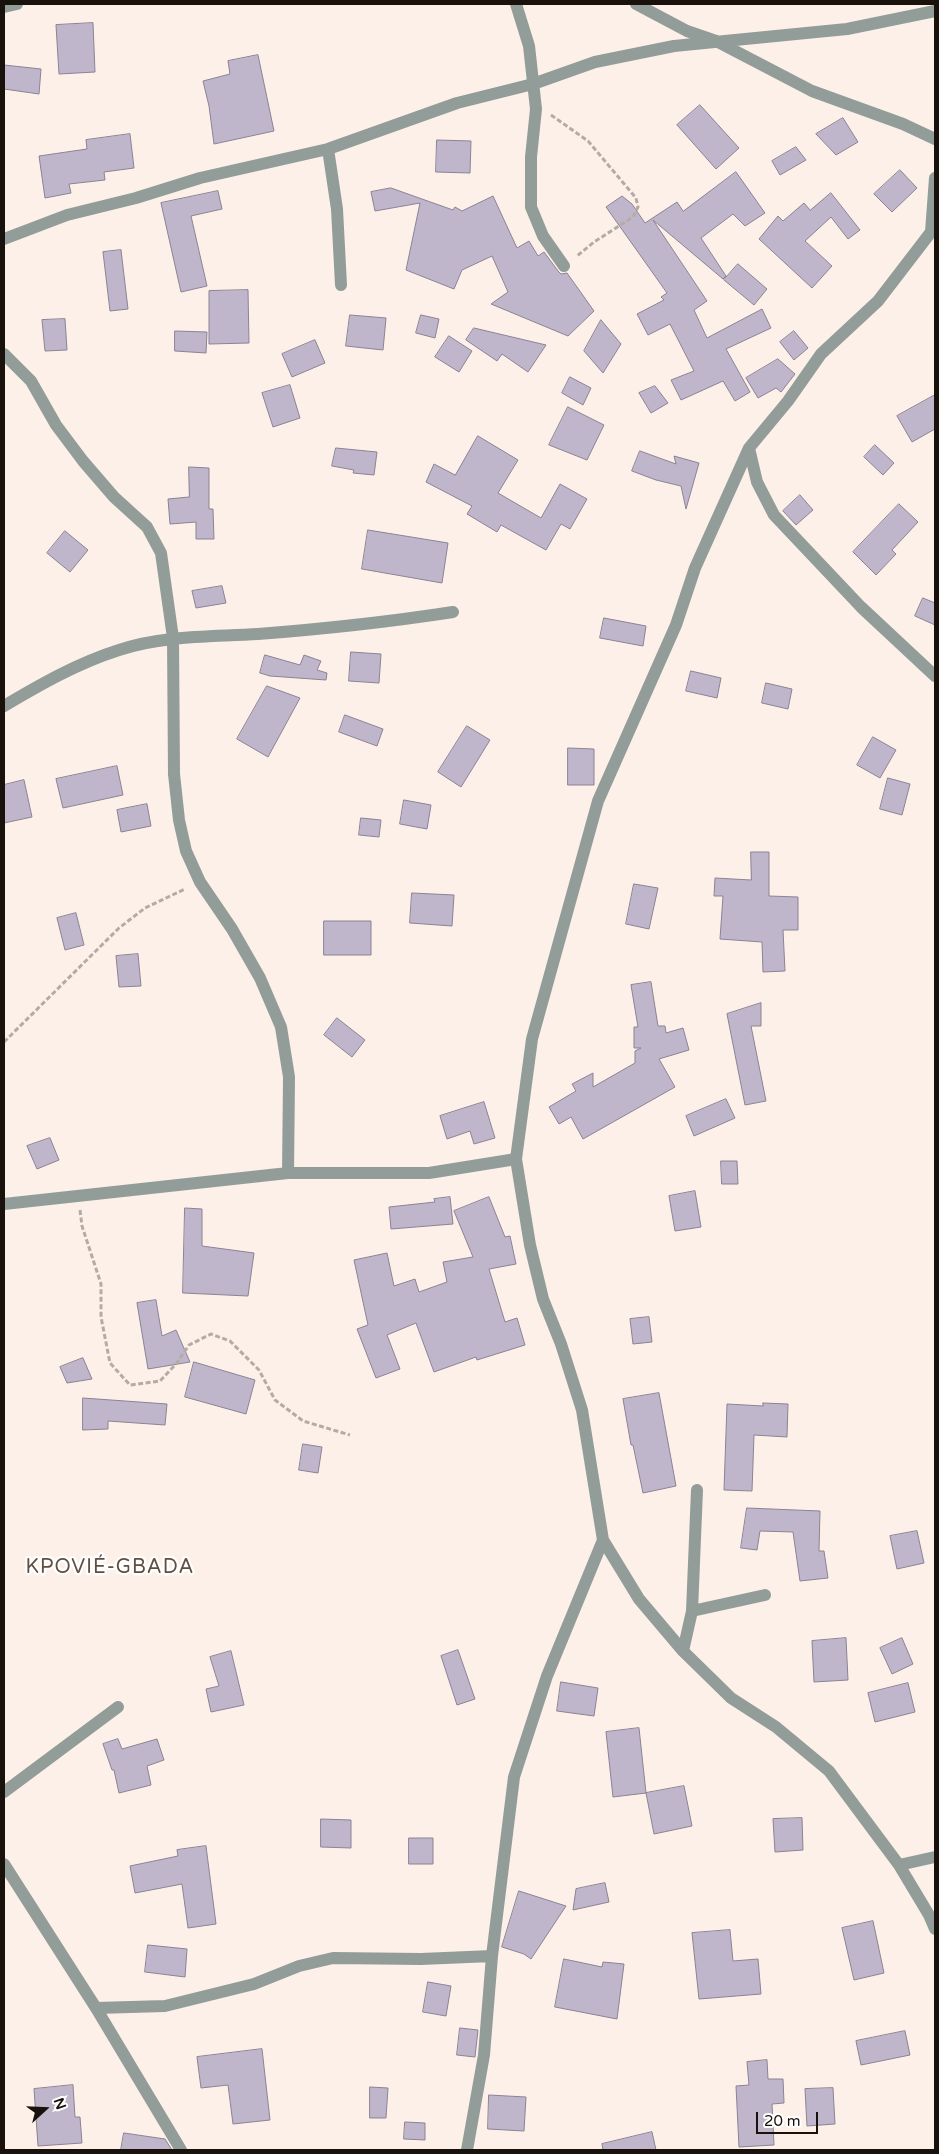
<!DOCTYPE html>
<meta charset="utf-8">
<style>
body{margin:0}
#map{position:relative;width:939px;height:2154px;overflow:hidden;background:#fdf0e8;font-family:"Varela Round",sans-serif}
canvas{display:block}
.frame{position:absolute;inset:0;border:5px solid #18110c;pointer-events:none}
.north{position:absolute;left:20px;top:2084px;width:50px;height:50px;-webkit-text-stroke:4px #fff;paint-order:stroke;rotate:70deg;font-size:14px;font-weight:700;line-height:20px;text-align:center;color:#18110c}
.north::after{content:'';display:block;margin:auto;width:18px;height:22px;background:#18110c;clip-path:polygon(50% 0,100% 100%,50% 72%,0 100%)}
.scale{position:absolute;left:756px;top:2112px;width:62px;height:22px;box-sizing:border-box;border:2px solid #18110c;border-top:0;padding-left:6px;font-size:15px;line-height:18px;white-space:nowrap;color:#18110c;-webkit-text-stroke:4px #fff;paint-order:stroke}
</style>
<div id="map">
<canvas width="939" height="2154"></canvas>
<div class="frame"></div>
<div class="north">N</div>
<div class="scale">20 m</div>
</div>
<script>
const ctx = document.querySelector('canvas').getContext('2d');
ctx.lineJoin = 'round';
function fill(path, color) {
  ctx.fillStyle = color;
  ctx.fill(path, 'evenodd');
}
function stroke(path, color, width, dash) {
  ctx.strokeStyle = color;
  ctx.lineWidth = width;
  ctx.lineCap = dash ? 'butt' : 'round';
  ctx.setLineDash(dash || []);
  ctx.stroke(path);
}
function write(font, color, halo, rows, align = 'center') {
  ctx.font = font + ' "Varela Round",sans-serif';
  ctx.lineWidth = 4.5;
  ctx.setLineDash([]);
  ctx.textBaseline = 'middle';
  ctx.strokeStyle = halo;
  ctx.fillStyle = color;
  for (const [text, x, y, turn = 0] of rows) {
    ctx.save();
    ctx.translate(x, y);
    ctx.rotate((+turn || 0) * Math.PI / 180);
    ctx.textAlign = isNaN(turn) ? turn : align;
    if (halo) ctx.strokeText(text, 0, 0);
    ctx.fillText(text, 0, 0);
    ctx.restore();
  }
}
const building = new Path2D(`
 M 93,23 L 95,72 L 59,74 L 56,25 Z
 M 258,55 L 274,131 L 214,144 L 209,106 L 203,81 L 230,74 L 228,61 Z
 M 4,65 L 41,69 L 39,94 L 4,89 Z
 M 700,105 L 739,148 L 716,169 L 677,125 Z
 M 843,118 L 858,142 L 836,155 L 816,134 Z
 M 130,134 L 134,168 L 104,172 L 105,180 L 69,184 L 71,193 L 45,198 L 39,156 L 87,149 L 86,140 Z
 M 437,140 L 471,141 L 470,173 L 436,172 Z
 M 796,147 L 806,160 L 780,175 L 772,161 Z
 M 900,170 L 917,188 L 892,212 L 874,194 Z
 M 736,172 L 765,213 L 745,226 L 733,214 L 701,238 L 726,276 L 723,279 L 653,220 L 707,301 L 694,310 L 707,338 L 762,309 L 771,328 L 726,349 L 750,392 L 735,401 L 723,381 L 681,400 L 671,380 L 694,371 L 670,324 L 648,335 L 637,314 L 664,300 L 661,297 L 667,293 L 606,207 L 622,196 L 632,204 L 645,223 L 677,202 L 683,211 Z
 M 391,188 L 453,210 L 455,207 L 462,211 L 493,196 L 517,248 L 529,241 L 538,256 L 544,252 L 558,271 L 561,274 L 567,273 L 594,311 L 568,336 L 491,304 L 508,292 L 492,256 L 462,270 L 454,289 L 406,270 L 420,203 L 375,211 L 371,192 Z
 M 218,191 L 222,209 L 191,216 L 207,286 L 181,292 L 161,203 Z
 M 831,193 L 860,230 L 848,239 L 831,217 L 805,241 L 832,266 L 812,288 L 759,239 L 778,216 L 783,221 L 804,203 L 810,210 Z
 M 121,250 L 128,309 L 110,311 L 103,252 Z
 M 738,264 L 767,289 L 754,305 L 724,280 Z
 M 248,290 L 249,343 L 209,344 L 209,291 Z
 M 350,315 L 386,318 L 383,350 L 346,346 Z
 M 421,315 L 439,319 L 435,338 L 416,333 Z
 M 65,319 L 67,350 L 45,351 L 42,320 Z
 M 601,320 L 621,344 L 603,373 L 584,351 Z
 M 474,328 L 546,345 L 528,372 L 502,354 L 497,361 L 466,340 Z
 M 175,331 L 207,332 L 206,353 L 175,351 Z
 M 794,331 L 808,348 L 794,360 L 780,342 Z
 M 449,336 L 472,351 L 459,372 L 435,357 Z
 M 315,340 L 325,363 L 292,377 L 282,354 Z
 M 778,359 L 795,374 L 781,392 L 776,388 L 758,398 L 746,378 Z
 M 570,377 L 591,388 L 583,405 L 562,393 Z
 M 290,385 L 300,418 L 273,427 L 262,393 Z
 M 655,386 L 668,403 L 651,413 L 639,393 Z
 M 935,395 L 935,429 L 912,442 L 897,416 Z
 M 568,407 L 604,425 L 587,460 L 549,445 Z
 M 478,436 L 518,460 L 498,493 L 541,518 L 560,484 L 587,499 L 570,529 L 561,524 L 546,550 L 501,525 L 497,532 L 467,514 L 472,506 L 426,482 L 434,464 L 455,475 Z
 M 875,445 L 894,463 L 883,475 L 864,457 Z
 M 336,448 L 377,452 L 374,475 L 353,473 L 354,470 L 332,466 Z
 M 640,451 L 676,464 L 674,456 L 699,463 L 686,509 L 681,486 L 656,480 L 632,471 Z
 M 189,467 L 209,468 L 209,509 L 213,509 L 214,539 L 196,539 L 196,522 L 170,524 L 168,499 L 189,497 Z
 M 800,495 L 813,510 L 796,525 L 783,511 Z
 M 899,504 L 918,522 L 892,550 L 896,554 L 876,575 L 853,552 Z
 M 368,530 L 448,543 L 442,583 L 362,569 Z
 M 65,531 L 88,550 L 70,572 L 47,553 Z
 M 222,586 L 226,603 L 196,608 L 192,591 Z
 M 923,598 L 935,603 L 935,625 L 915,616 Z
 M 604,618 L 646,626 L 643,646 L 600,638 Z
 M 351,652 L 381,654 L 379,683 L 349,681 Z
 M 265,655 L 300,665 L 304,655 L 321,661 L 317,670 L 327,673 L 326,680 L 270,676 L 260,673 Z
 M 691,671 L 721,678 L 717,698 L 686,691 Z
 M 766,683 L 792,689 L 788,709 L 762,703 Z
 M 267,686 L 300,698 L 268,757 L 237,739 Z
 M 345,715 L 383,729 L 377,746 L 339,732 Z
 M 467,726 L 490,740 L 461,787 L 438,772 Z
 M 873,737 L 896,750 L 880,778 L 857,765 Z
 M 568,748 L 594,749 L 594,785 L 568,785 Z
 M 117,766 L 123,795 L 63,808 L 56,779 Z
 M 888,778 L 910,784 L 902,815 L 880,809 Z
 M 24,780 L 32,817 L 4,823 L 4,785 Z
 M 404,800 L 431,805 L 427,829 L 400,824 Z
 M 147,804 L 151,826 L 121,832 L 117,810 Z
 M 361,818 L 381,820 L 379,837 L 359,835 Z
 M 751,852 L 769,852 L 769,896 L 798,897 L 798,930 L 783,930 L 785,971 L 763,972 L 762,942 L 720,939 L 723,896 L 714,896 L 715,878 L 751,880 Z
 M 634,884 L 658,888 L 649,929 L 626,924 Z
 M 412,893 L 454,895 L 452,926 L 410,923 Z
 M 76,913 L 84,945 L 65,950 L 57,918 Z
 M 324,921 L 371,921 L 371,955 L 324,955 Z
 M 138,954 L 141,986 L 119,987 L 116,956 Z
 M 651,982 L 658,1026 L 665,1026 L 666,1033 L 683,1028 L 689,1050 L 659,1059 L 675,1087 L 583,1139 L 571,1117 L 559,1124 L 549,1107 L 576,1091 L 572,1084 L 593,1073 L 593,1087 L 635,1063 L 635,1051 L 641,1048 L 634,1048 L 634,1027 L 638,1027 L 631,985 Z
 M 761,1003 L 761,1026 L 751,1026 L 766,1101 L 745,1105 L 727,1014 Z
 M 337,1018 L 365,1040 L 352,1057 L 324,1035 Z
 M 726,1099 L 735,1118 L 694,1136 L 686,1116 Z
 M 484,1102 L 495,1138 L 474,1144 L 470,1131 L 447,1139 L 440,1116 Z
 M 50,1138 L 59,1160 L 37,1169 L 27,1146 Z
 M 721,1161 L 737,1161 L 738,1184 L 722,1184 Z
 M 695,1191 L 701,1227 L 675,1231 L 669,1196 Z
 M 450,1197 L 453,1224 L 391,1229 L 389,1207 L 435,1202 L 434,1199 Z
 M 489,1197 L 505,1237 L 510,1236 L 516,1264 L 489,1269 L 505,1322 L 517,1318 L 525,1345 L 477,1360 L 476,1357 L 434,1372 L 416,1323 L 387,1335 L 400,1369 L 376,1378 L 357,1329 L 368,1325 L 354,1260 L 387,1253 L 394,1286 L 415,1279 L 419,1292 L 447,1282 L 443,1262 L 473,1257 L 454,1211 Z
 M 185,1208 L 202,1209 L 202,1246 L 254,1253 L 248,1296 L 183,1293 Z
 M 156,1300 L 162,1336 L 176,1330 L 190,1362 L 148,1369 L 137,1303 Z
 M 649,1317 L 652,1342 L 633,1344 L 630,1319 Z
 M 83,1358 L 92,1379 L 67,1383 L 60,1367 Z
 M 194,1362 L 255,1380 L 246,1414 L 185,1397 Z
 M 659,1393 L 676,1486 L 643,1493 L 633,1445 L 631,1445 L 623,1399 Z
 M 83,1398 L 167,1404 L 165,1425 L 108,1421 L 108,1429 L 83,1430 Z
 M 763,1403 L 788,1404 L 787,1437 L 754,1435 L 752,1491 L 724,1490 L 727,1404 L 763,1406 Z
 M 303,1444 L 322,1447 L 318,1473 L 299,1470 Z
 M 747,1508 L 820,1511 L 819,1551 L 824,1551 L 828,1578 L 800,1581 L 793,1532 L 760,1531 L 757,1550 L 741,1548 Z
 M 917,1531 L 924,1563 L 897,1569 L 890,1536 Z
 M 846,1638 L 848,1680 L 814,1682 L 812,1641 Z
 M 902,1638 L 913,1664 L 892,1674 L 880,1648 Z
 M 458,1650 L 475,1699 L 457,1705 L 441,1656 Z
 M 231,1651 L 244,1705 L 211,1712 L 206,1689 L 219,1686 L 210,1657 Z
 M 561,1682 L 598,1688 L 594,1716 L 557,1711 Z
 M 908,1683 L 915,1712 L 875,1722 L 868,1693 Z
 M 639,1728 L 646,1793 L 613,1797 L 606,1732 Z
 M 118,1739 L 122,1749 L 157,1739 L 164,1760 L 147,1766 L 151,1785 L 119,1793 L 114,1770 L 112,1770 L 103,1744 Z
 M 684,1786 L 692,1826 L 654,1834 L 646,1793 Z
 M 802,1818 L 803,1850 L 775,1852 L 773,1819 Z
 M 321,1819 L 351,1820 L 351,1848 L 321,1847 Z
 M 409,1838 L 433,1838 L 433,1864 L 409,1864 Z
 M 206,1846 L 216,1924 L 188,1928 L 182,1884 L 135,1893 L 130,1866 L 178,1856 L 177,1850 Z
 M 605,1883 L 609,1902 L 573,1910 L 576,1889 Z
 M 519,1891 L 566,1906 L 531,1959 L 524,1954 L 502,1947 Z
 M 873,1921 L 884,1973 L 854,1980 L 842,1928 Z
 M 730,1930 L 733,1961 L 758,1959 L 761,1994 L 699,1999 L 692,1933 Z
 M 148,1945 L 187,1949 L 185,1977 L 145,1972 Z
 M 564,1959 L 602,1967 L 603,1962 L 624,1964 L 617,2019 L 555,2007 Z
 M 428,1982 L 451,1986 L 446,2016 L 423,2012 Z
 M 460,2028 L 478,2030 L 475,2057 L 457,2055 Z
 M 905,2031 L 910,2055 L 861,2065 L 856,2041 Z
 M 262,2049 L 270,2120 L 233,2124 L 228,2085 L 201,2088 L 197,2057 Z
 M 767,2060 L 768,2079 L 783,2079 L 784,2103 L 772,2104 L 774,2145 L 739,2147 L 736,2086 L 749,2085 L 747,2062 Z
 M 73,2085 L 75,2117 L 80,2117 L 82,2143 L 38,2146 L 34,2089 Z
 M 370,2087 L 388,2088 L 386,2118 L 370,2118 Z
 M 833,2088 L 835,2124 L 807,2126 L 805,2089 Z
 M 489,2095 L 526,2097 L 524,2131 L 488,2129 Z
 M 405,2122 L 425,2123 L 425,2140 L 404,2139 Z
 M 652,2132 L 656,2150 L 603,2150 L 602,2144 Z
 M 124,2133 L 165,2139 L 172,2150 L 121,2150 Z`);
fill(building, '#c0b6cb');
stroke(building, '#8b8295', 1);
stroke(new Path2D(`
 M 551,115 L 588,141 L 636,198 L 638,207 L 633,217 L 594,242 L 577,256
 M 4,1042 L 119,928 L 145,908 L 185,889
 M 80,1210 L 82,1226 L 101,1284 L 101,1317 L 110,1363 L 130,1385 L 160,1381 L 176,1364 L 189,1345 L 211,1334 L 230,1341 L 259,1370 L 275,1400 L 303,1421 L 350,1435`), '#b6aba4', 3, [5, 2.5]);
stroke(new Path2D(`
 M 516,4 L 529,46 L 536,109 L 531,157 L 531,207 L 543,236 L 564,266
 M 636,4 L 687,31 L 716,41 L 812,91 L 903,124 L 935,139
 M 4,7 L 17,4
 M 328,149 L 337,209 L 341,285
 M 935,178 L 931,232 L 878,301 L 821,354 L 788,401 L 749,448 L 695,568 L 676,625 L 598,801 L 532,1039 L 516,1159 L 530,1245 L 543,1299 L 561,1344 L 582,1410 L 603,1540 L 639,1599 L 683,1651 L 731,1698 L 776,1727 L 829,1771 L 899,1865 L 929,1915 L 935,1929
 M 4,239 L 67,215 L 136,198 L 200,178 L 328,149 L 457,103 L 533,84 L 595,62 L 674,46 L 847,29 L 935,11
 M 4,354 L 31,381 L 56,425 L 83,461 L 114,497 L 147,527 L 161,553 L 173,638 L 174,774 L 179,820 L 186,851 L 200,882 L 232,929 L 260,978 L 281,1027 L 289,1077 L 288,1173
 M 749,448 L 757,482 L 774,515 L 861,607 L 935,676
 M 4,706 C 41,684 78,663 119,650 C 164,635 211,637 258,634 C 323,629 388,622 453,612
 M 4,1204 L 288,1173 L 429,1173 L 516,1159
 M 692,1611 L 765,1595
 M 683,1651 L 692,1611 L 697,1490
 M 4,1792 L 118,1707
 M 4,1864 L 96,2008 L 181,2150
 M 899,1865 L 935,1857
 M 96,2008 L 165,2006 L 254,1984 L 299,1966 L 333,1958 L 421,1959 L 492,1956
 M 467,2150 L 484,2055 L 492,1956 L 514,1777 L 547,1676 L 603,1540`), '#929d9a', 12);
ctx.letterSpacing = '1px';
write('20px', '#5f4e42', '#fff', [
 ["KPOVIÉ-GBADA",110,1568]
]);
ctx.letterSpacing = '0px';
</script>
